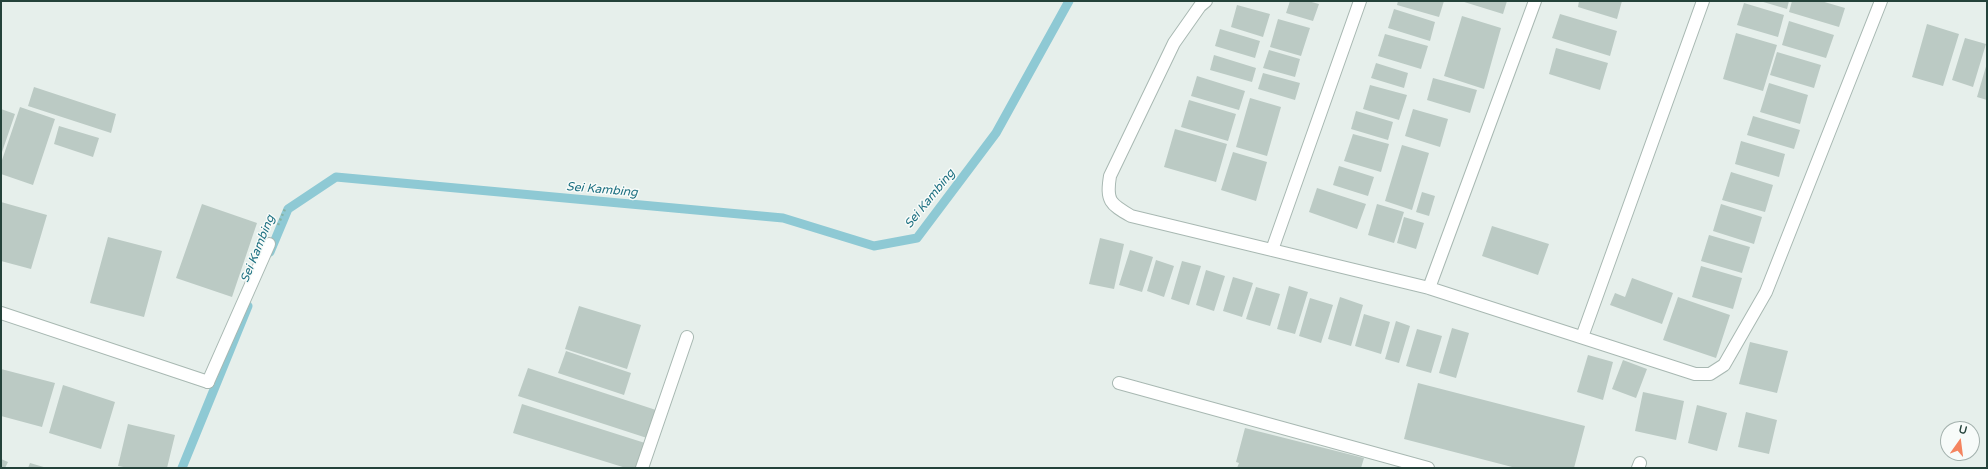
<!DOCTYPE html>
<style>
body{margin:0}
#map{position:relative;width:1988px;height:469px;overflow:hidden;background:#e6efeb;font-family:"Varela Round",sans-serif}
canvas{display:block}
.frame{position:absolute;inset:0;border:2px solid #24423a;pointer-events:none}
.north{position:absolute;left:1940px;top:421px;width:40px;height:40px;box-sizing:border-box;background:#f7fbf9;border:1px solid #a3b1ad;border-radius:50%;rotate:14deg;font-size:11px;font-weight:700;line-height:16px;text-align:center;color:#24423a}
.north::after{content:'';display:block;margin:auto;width:14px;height:18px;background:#f4845f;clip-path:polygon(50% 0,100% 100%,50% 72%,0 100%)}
</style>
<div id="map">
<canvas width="1988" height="469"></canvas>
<div class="frame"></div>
<div class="north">U</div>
</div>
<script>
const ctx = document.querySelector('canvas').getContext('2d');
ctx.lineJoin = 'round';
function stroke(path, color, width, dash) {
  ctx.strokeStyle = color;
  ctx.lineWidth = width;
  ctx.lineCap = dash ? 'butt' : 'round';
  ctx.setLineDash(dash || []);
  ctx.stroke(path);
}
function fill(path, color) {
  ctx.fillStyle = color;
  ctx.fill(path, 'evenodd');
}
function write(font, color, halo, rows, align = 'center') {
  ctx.font = font + ' "Varela Round",sans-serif';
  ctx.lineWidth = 3;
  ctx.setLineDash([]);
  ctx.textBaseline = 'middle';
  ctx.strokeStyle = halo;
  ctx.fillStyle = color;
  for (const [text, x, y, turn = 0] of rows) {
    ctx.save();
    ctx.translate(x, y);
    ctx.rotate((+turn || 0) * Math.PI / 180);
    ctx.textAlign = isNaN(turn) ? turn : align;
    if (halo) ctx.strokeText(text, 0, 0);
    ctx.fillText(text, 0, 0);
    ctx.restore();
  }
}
stroke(new Path2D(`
 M 270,252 L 288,209 L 336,177 L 783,218 L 874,246 L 917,238 L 996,133 L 1069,1
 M 182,468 L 248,306`), '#8ec9d4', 9);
fill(new Path2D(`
 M 1290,1 L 1308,1 L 1319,4 L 1313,21 L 1286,13 Z
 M 1398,1 L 1444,1 L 1439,17 L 1397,5 Z
 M 1461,1 L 1507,1 L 1503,14 Z
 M 1579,1 L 1622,1 L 1617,19 L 1578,7 Z
 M 1760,1 L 1789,1 L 1787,9 Z
 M 1792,1 L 1821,1 L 1845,8 L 1839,27 L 1789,12 Z
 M 1744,3 L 1784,15 L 1778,37 L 1737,25 Z
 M 1237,5 L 1270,14 L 1263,37 L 1231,27 Z
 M 1394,9 L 1435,22 L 1430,41 L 1388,28 Z
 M 1560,14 L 1617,31 L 1610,56 L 1552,38 Z
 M 1462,16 L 1501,28 L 1484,89 L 1444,76 Z
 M 1278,19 L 1310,28 L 1301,56 L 1270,47 Z
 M 1789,21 L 1834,35 L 1826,58 L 1782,45 Z
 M 1927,24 L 1959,34 L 1943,86 L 1912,77 Z
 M 1220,29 L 1260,41 L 1255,58 L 1215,46 Z
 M 1736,33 L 1777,45 L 1763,91 L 1723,79 Z
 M 1385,34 L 1428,46 L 1421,69 L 1378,56 Z
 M 1965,38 L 1986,44 L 1973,87 L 1952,80 Z
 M 1556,48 L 1608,63 L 1600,90 L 1549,74 Z
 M 1269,50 L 1300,59 L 1295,77 L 1263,68 Z
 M 1777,52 L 1821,65 L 1814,88 L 1770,75 Z
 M 1214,55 L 1256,68 L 1252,82 L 1210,70 Z
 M 1376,63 L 1408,73 L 1404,88 L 1371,78 Z
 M 1987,63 L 1987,100 L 1977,97 Z
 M 1263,73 L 1300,83 L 1295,100 L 1258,89 Z
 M 1197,76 L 1245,91 L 1239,110 L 1191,96 Z
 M 1433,78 L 1477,90 L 1470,113 L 1427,100 Z
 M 1769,83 L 1808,95 L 1800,124 L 1760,112 Z
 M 1370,85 L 1407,95 L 1399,120 L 1363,109 Z
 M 34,87 L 116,114 L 111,133 L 28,106 Z
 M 1250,98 L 1281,107 L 1267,156 L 1236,147 Z
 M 1189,100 L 1236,114 L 1228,141 L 1181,127 Z
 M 20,107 L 55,119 L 33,185 L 1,174 L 1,163 Z
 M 1,109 L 15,114 L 1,155 Z
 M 1413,109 L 1448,119 L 1440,147 L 1405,136 Z
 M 1356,111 L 1393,122 L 1388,140 L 1351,129 Z
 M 1753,116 L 1800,130 L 1794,149 L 1747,135 Z
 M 59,126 L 99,138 L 93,157 L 54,144 Z
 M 1175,129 L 1227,144 L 1216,182 L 1164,167 Z
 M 1353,134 L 1389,144 L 1381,172 L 1344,161 Z
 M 1741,141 L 1785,154 L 1779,177 L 1735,164 Z
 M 1402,145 L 1429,153 L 1412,210 L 1385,201 Z
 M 1233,152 L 1267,162 L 1256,201 L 1221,190 Z
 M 1339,166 L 1374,177 L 1368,196 L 1333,185 Z
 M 1731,172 L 1773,185 L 1765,212 L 1722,200 Z
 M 1317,188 L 1366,204 L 1357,229 L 1309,212 Z
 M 1422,192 L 1435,196 L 1429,216 L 1416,212 Z
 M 1,202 L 47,215 L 31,269 L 1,261 Z
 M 202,204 L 257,223 L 232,297 L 176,278 Z
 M 1377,204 L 1404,212 L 1394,243 L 1368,235 Z
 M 1721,204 L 1762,217 L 1754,244 L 1713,231 Z
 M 1404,217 L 1424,223 L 1416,249 L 1397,243 Z
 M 1492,226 L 1549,244 L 1538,275 L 1482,256 Z
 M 1709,235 L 1750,247 L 1742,273 L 1701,261 Z
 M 108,237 L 162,251 L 144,317 L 90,303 Z
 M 1100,238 L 1124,244 L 1114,289 L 1089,284 Z
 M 1130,250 L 1153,257 L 1142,292 L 1119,285 Z
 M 1156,260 L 1174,266 L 1164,297 L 1147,291 Z
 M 1182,261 L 1201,266 L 1189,305 L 1171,299 Z
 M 1701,266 L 1742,278 L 1733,309 L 1692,297 Z
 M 1206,270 L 1225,276 L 1214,311 L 1196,305 Z
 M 1233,277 L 1253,283 L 1242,317 L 1223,311 Z
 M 1632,278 L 1673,293 L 1662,324 L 1610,305 L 1615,293 L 1625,297 Z
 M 1289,286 L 1308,292 L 1295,334 L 1277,329 Z
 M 1256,287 L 1280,294 L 1270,326 L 1246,319 Z
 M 1340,297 L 1363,305 L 1351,346 L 1328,339 Z
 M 1678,297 L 1730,315 L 1716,358 L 1663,340 Z
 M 1310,298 L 1333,305 L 1321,343 L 1299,336 Z
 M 579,306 L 641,325 L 627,369 L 565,349 Z
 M 1364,314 L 1390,322 L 1381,354 L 1355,346 Z
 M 1396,321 L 1410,326 L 1399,363 L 1385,359 Z
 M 1452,328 L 1469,333 L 1456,378 L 1439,373 Z
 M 1417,329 L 1442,336 L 1431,373 L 1406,366 Z
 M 1750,342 L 1788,351 L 1777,393 L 1739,384 Z
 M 566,351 L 631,373 L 624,395 L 558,373 Z
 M 1588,355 L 1613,362 L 1603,400 L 1577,392 Z
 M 1623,360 L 1647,369 L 1636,398 L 1612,389 Z
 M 528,368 L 659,411 L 650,439 L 518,396 Z
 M 1,369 L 55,383 L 42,427 L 1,416 Z
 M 1418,383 L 1585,426 L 1574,468 L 1516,468 L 1404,439 Z
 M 63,385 L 115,402 L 101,449 L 49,433 Z
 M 1643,392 L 1684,401 L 1676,440 L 1635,431 Z
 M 522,404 L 645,443 L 638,468 L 626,468 L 513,433 Z
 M 1697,405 L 1727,413 L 1717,451 L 1688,443 Z
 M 1746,412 L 1777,420 L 1769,454 L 1738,447 Z
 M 128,424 L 175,435 L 167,468 L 129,468 L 118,466 Z
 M 1245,428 L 1364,458 L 1361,468 L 1237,468 L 1239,463 L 1236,462 Z
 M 1,459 L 8,462 L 5,468 L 1,468 Z
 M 30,463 L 47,468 L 28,468 Z`), '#bbcac4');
const service = new Path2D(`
 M 208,382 L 269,244`);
const minor = new Path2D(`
 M 1206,1 L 1200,6 L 1174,43 L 1110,176 C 1106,201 1110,204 1131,216 L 1429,288 L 1695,374 L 1710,374 L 1724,365 L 1766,292 L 1881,1
 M 1272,250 L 1360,1
 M 1429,288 L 1535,1
 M 1,313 L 208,382
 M 1582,337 L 1703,1
 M 1119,383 L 1428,468
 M 642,468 L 687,337
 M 1638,468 L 1640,463`);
stroke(service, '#a8b8b2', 14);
stroke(minor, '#a8b8b2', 14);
stroke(new Path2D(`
 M 278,225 L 285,209`), '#86b3a5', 2.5, [2, 3]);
stroke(service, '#fff', 12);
stroke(minor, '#fff', 12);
write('italic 12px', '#1c6f80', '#f7fbf9', [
 ["Sei Kambing",602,190,5],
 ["Sei Kambing",930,199,-51],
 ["Sei Kambing",258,249,-68]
]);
</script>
